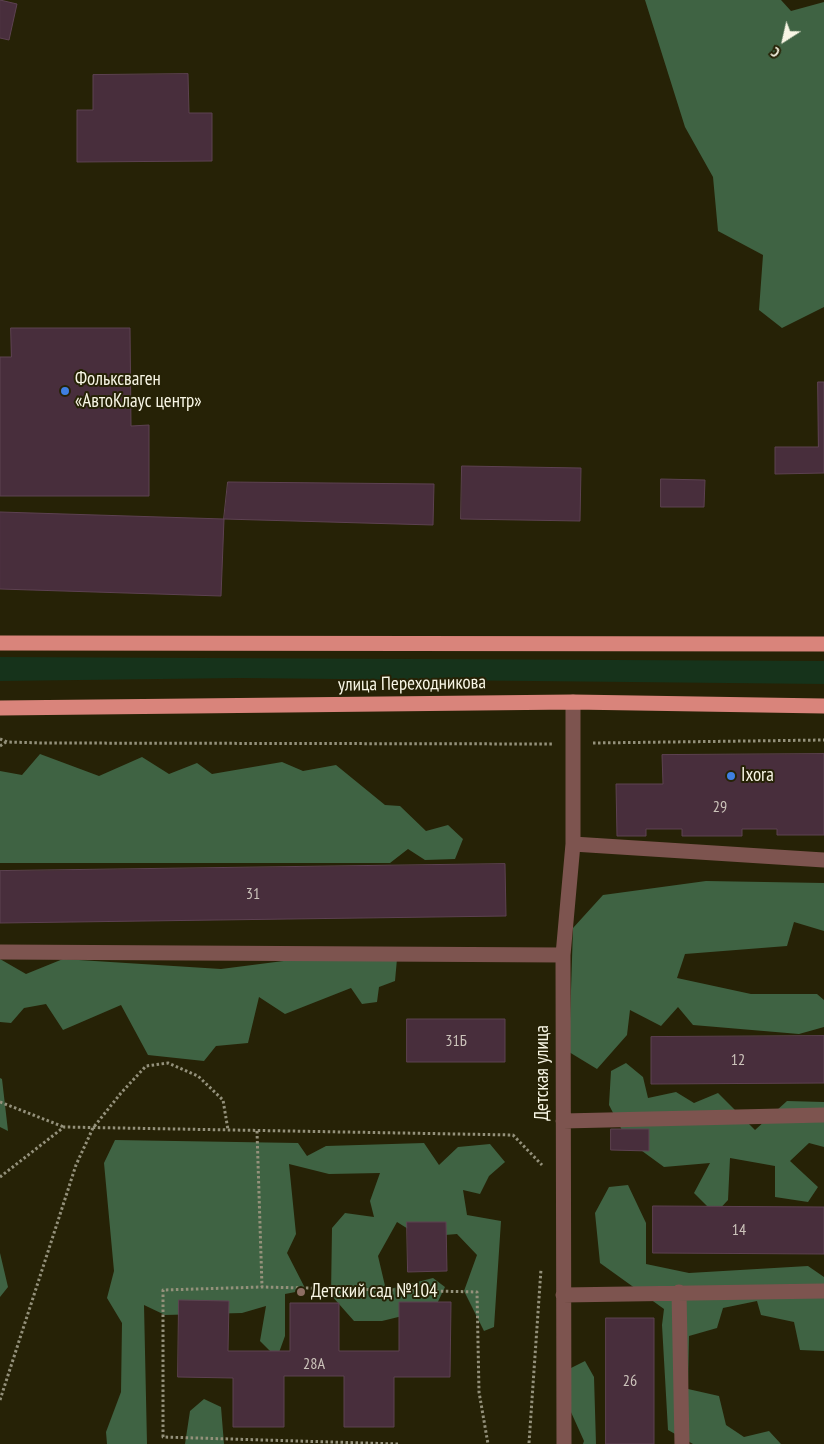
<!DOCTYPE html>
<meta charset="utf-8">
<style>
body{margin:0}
#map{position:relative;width:824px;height:1444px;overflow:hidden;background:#262206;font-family:"PT Sans Narrow",sans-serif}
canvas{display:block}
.north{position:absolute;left:759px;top:15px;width:50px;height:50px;-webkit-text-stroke:4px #262206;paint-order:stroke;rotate:215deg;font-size:14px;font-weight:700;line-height:20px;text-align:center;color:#f8f6e5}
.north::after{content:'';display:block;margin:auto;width:18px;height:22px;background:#f8f6e5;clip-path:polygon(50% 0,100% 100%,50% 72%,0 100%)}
</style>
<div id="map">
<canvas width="824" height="1444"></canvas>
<div class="north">С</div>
</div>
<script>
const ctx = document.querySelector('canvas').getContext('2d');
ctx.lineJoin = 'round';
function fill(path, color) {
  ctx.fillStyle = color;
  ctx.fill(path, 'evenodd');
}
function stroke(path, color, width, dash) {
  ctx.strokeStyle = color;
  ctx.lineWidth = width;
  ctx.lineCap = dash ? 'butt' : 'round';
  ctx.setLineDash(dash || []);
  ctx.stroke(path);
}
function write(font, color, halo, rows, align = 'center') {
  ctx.font = font + ' "PT Sans Narrow",sans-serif';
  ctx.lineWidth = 4;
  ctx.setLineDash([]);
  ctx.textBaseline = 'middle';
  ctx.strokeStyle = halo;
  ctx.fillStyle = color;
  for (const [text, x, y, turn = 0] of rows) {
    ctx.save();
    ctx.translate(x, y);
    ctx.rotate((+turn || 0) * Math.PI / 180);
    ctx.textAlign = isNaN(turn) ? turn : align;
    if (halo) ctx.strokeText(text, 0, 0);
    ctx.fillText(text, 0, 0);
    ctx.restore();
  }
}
fill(new Path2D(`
 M 0,657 L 824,661 L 824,684 L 240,678 L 0,681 Z`), '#16331b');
fill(new Path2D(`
 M 645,0 L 781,0 L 791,11 L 824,2 L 824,307 L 782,328 L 759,310 L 763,255 L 718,231 L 713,177 L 685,127 Z
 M 40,754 L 99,776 L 142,757 L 169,774 L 197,763 L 212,774 L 282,762 L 303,771 L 336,765 L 385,805 L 400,806 L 426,831 L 448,825 L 463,839 L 455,859 L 425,860 L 408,849 L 390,863 L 0,863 L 0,771 L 22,775 Z
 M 706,881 L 824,883 L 824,931 L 794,922 L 787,946 L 685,954 L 677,978 L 751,994 L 817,994 L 824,1000 L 824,1027 L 799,1034 L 693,1025 L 678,1007 L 661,1026 L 630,1010 L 627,1035 L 597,1069 L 569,1052 L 573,928 L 603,895 Z
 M 0,959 L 26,974 L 63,959 L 221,969 L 299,959 L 397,959 L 395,981 L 379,987 L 377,1002 L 362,1004 L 351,988 L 285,1014 L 259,997 L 248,1043 L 216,1046 L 204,1061 L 148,1055 L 121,1005 L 63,1030 L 46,1004 L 24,1008 L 11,1023 L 0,1022 Z
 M 626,1063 L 643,1077 L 648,1098 L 676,1092 L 694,1103 L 718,1093 L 755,1130 L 787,1101 L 824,1102 L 824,1147 L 809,1143 L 790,1161 L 818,1187 L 808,1202 L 775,1197 L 775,1166 L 730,1158 L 728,1200 L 715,1214 L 694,1193 L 710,1163 L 664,1167 L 627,1140 L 609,1105 L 611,1071 Z
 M 0,1078 L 2,1079 L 8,1131 L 0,1127 Z
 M 115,1140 L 298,1143 L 307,1156 L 326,1146 L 424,1143 L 439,1165 L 458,1147 L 490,1144 L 505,1162 L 489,1176 L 480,1194 L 463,1190 L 467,1215 L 501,1221 L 494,1327 L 484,1331 L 464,1291 L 477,1255 L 457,1234 L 421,1237 L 397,1222 L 378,1256 L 386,1290 L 433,1278 L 445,1287 L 435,1308 L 382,1321 L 354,1321 L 331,1295 L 332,1228 L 345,1213 L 374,1217 L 370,1201 L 380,1173 L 329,1174 L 289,1164 L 296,1234 L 287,1253 L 306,1290 L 285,1294 L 285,1336 L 277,1358 L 260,1341 L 266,1306 L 242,1313 L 165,1315 L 144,1305 L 147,1444 L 107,1444 L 106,1432 L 121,1392 L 122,1323 L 107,1298 L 114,1271 L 104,1163 Z
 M 628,1185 L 646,1223 L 646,1264 L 689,1273 L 808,1266 L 824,1277 L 824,1351 L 800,1350 L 794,1322 L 761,1315 L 757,1301 L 723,1308 L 717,1328 L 689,1336 L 688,1389 L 719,1396 L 726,1425 L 744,1437 L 769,1431 L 781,1444 L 693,1444 L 668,1430 L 662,1325 L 664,1309 L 600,1263 L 595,1213 L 609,1187 Z
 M 0,1253 L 8,1287 L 0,1297 Z
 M 585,1361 L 594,1377 L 596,1444 L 583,1444 L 584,1441 L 566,1401 L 567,1370 Z
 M 204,1399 L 221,1407 L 224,1444 L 185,1444 L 190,1411 Z`), '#3f6343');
const building = new Path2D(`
 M 0,0 L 17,4 L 9,40 L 0,38 Z
 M 188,74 L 189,113 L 212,113 L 212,161 L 77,162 L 77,110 L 93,110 L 93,75 Z
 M 11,328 L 130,328 L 131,426 L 149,425 L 149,496 L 0,496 L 0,357 L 11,357 Z
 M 818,382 L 824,382 L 824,473 L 775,474 L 775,447 L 818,447 Z
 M 462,466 L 581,468 L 580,521 L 461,519 Z
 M 661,479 L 705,480 L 704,507 L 661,507 Z
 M 228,482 L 434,484 L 433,525 L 224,519 Z
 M 0,512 L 224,519 L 221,596 L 0,589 Z
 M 824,754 L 824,835 L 777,835 L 777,829 L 742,829 L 742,836 L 682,836 L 682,829 L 646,829 L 646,836 L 617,836 L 616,784 L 663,784 L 662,755 Z
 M 505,864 L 506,916 L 0,923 L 0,871 Z
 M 407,1019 L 505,1019 L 505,1062 L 407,1062 Z
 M 824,1036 L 824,1083 L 651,1084 L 651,1037 Z
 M 611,1129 L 649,1129 L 649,1151 L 611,1150 Z
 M 653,1206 L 824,1207 L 824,1254 L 653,1253 Z
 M 407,1222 L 446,1222 L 447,1271 L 408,1272 Z
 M 179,1300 L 229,1301 L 228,1351 L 290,1351 L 290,1303 L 339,1303 L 339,1351 L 399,1351 L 399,1302 L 451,1302 L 450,1377 L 394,1377 L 394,1427 L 344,1427 L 344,1376 L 284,1376 L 284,1427 L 233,1427 L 233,1378 L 178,1377 Z
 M 606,1318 L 654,1318 L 654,1444 L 606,1444 Z`);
fill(building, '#482e3c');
stroke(building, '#5d4251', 1);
stroke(new Path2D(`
 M 0,739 L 7,742 L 43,743 L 554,744
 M 593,743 L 824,740
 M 0,746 L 6,742
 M 0,1102 L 64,1127
 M 257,1131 L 262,1287
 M 0,1177 L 64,1127 L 513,1135 L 542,1165
 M 0,1400 L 76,1165 L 93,1128 L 121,1093 L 146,1066 L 168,1063 L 198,1076 L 223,1100 L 228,1130
 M 529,1443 L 541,1269
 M 398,1444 L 163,1437 L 163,1290 L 262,1287 L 477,1292 L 479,1392 L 488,1444`), '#94917b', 3, [2.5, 2.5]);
stroke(new Path2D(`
 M 573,844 L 824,860
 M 0,952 L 563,955
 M 563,1121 L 824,1115
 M 679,1292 L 682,1444
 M 563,1295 L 824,1291
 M 564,1444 L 563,955 L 573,844 L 573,702`), '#7d544f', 15);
stroke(new Path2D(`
 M 0,643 L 824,644
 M 0,708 L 573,702 L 824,706`), '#d9847b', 15);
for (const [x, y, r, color] of [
 [65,391,5,"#3f7fe0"],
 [731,776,5,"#3f7fe0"],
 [301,1292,5,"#8d6e63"]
]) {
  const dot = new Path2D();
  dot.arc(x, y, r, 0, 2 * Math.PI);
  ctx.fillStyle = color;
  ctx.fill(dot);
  stroke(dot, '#262206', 2);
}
write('16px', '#ccc4bb', null, [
 ["29",720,807],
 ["31",253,894],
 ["31Б",456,1041],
 ["12",738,1060],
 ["14",739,1230],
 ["28А",314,1364],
 ["26",630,1381]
]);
write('19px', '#f8f6e5', '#262206', [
 ["Фольксваген",75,380],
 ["«АвтоКлаус центр»",75,402],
 ["Ixora",741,776],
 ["Детский сад №104",311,1292]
], 'left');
write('19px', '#f8f6e5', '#262206', [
 ["улица Переходникова",412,684,-1],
 ["Детская улица",543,1073,-90]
]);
</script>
